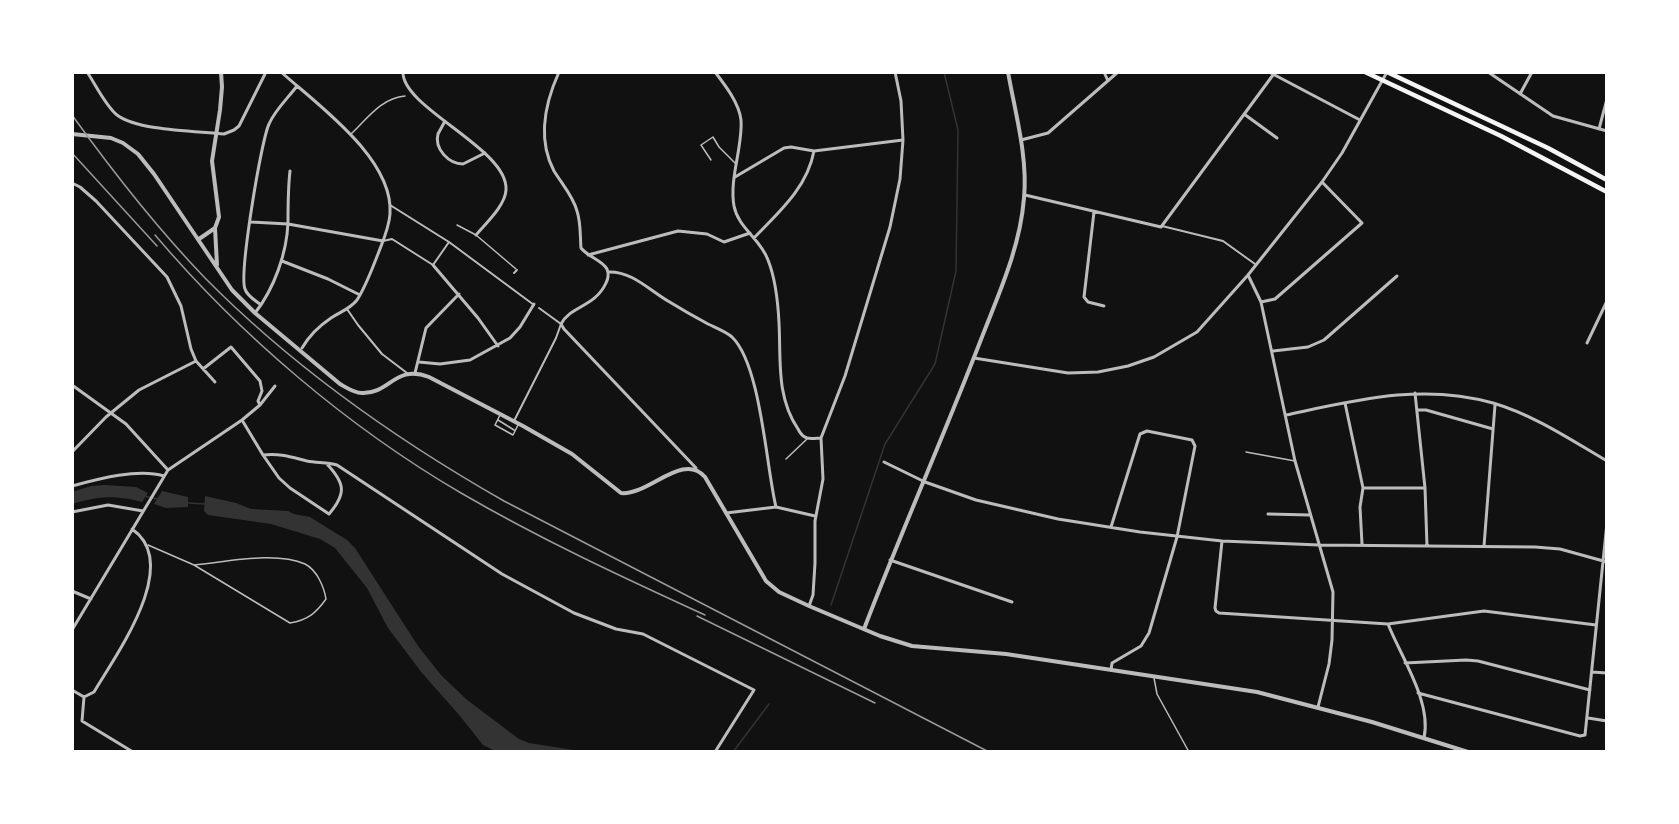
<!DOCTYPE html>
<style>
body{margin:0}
#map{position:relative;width:1679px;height:824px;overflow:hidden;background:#111;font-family:Cabin,sans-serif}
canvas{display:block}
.frame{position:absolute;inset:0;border:74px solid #fff;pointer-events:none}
</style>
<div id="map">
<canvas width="1679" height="824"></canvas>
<div class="frame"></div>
</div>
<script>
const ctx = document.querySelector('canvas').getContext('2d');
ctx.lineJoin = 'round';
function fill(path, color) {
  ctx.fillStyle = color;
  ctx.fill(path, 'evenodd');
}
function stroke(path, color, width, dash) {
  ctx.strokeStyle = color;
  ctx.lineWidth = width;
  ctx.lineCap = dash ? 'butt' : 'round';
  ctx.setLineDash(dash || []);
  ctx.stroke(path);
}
fill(new Path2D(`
 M 105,485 L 136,487 L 148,493 L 142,502 C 114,495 99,496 72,504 L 72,492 L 91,486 Z
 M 162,491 L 188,497 L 188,507 L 166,508 L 154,504 Z
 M 205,496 L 236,503 L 251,509 L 288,511 L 294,514 L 310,517 L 347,540 L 355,548 L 418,646 L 441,675 L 466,699 L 519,739 L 529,743 L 586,752 L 497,752 L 483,745 L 460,716 L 422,673 L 388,628 L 367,588 L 335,548 L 320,539 L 271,524 L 208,515 L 204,511 Z`), '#333');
stroke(new Path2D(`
 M 144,496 L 157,499
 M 188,503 L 205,504
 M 831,605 L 885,444 L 935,364 L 956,271 L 958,130 L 944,72
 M 733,752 L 769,704`), '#333', 1.5);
stroke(new Path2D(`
 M 351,134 C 367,119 381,98 405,96
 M 711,160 L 701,145 L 713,137 L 719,147 L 735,163
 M 457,225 L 476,235 L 516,269
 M 500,415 L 495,425 L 513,435 L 518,425
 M 498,420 L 514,430
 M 1246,452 L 1295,461
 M 786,459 L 807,439
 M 148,545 L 194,565 L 290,623 C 308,620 316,613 326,599 C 324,587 317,570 305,564 C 275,551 227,562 194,565
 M 1154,678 L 1157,694 L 1189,752`), '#bcbcbc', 1.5);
stroke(new Path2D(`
 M 390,205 L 449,242 L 534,305
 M 1162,226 L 1223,241 L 1255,264
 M 383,241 L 392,239 L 433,265 L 449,242
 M 514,273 L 517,270
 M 347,309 L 358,325 L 382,354 L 407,373
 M 514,421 L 556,338 L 561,324 L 539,308`), '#bcbcbc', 2);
stroke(new Path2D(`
 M 87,72 C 96,85 105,105 117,115 C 138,131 197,131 224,134 L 234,130 L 239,126 L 265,74
 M 281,72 C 318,105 394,159 390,214 C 389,228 383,241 378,254 C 372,269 366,286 357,300 C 350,309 340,312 331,318 C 319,326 309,336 302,348
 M 403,72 C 402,108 509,149 506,190 C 505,206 486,223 476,235
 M 559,72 C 545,103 537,139 554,171 C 562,184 573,196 577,211 C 581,223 580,236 581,248 C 588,257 602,260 607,269 C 609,274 608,279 606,283 C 595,307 570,306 561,324 L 564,329 L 696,468
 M 715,72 C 725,85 739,103 741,120 C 743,146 729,179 734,206 C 738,228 761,239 768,260 C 776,280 778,302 779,323 C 781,359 776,397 798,429 C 800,433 803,437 807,438 C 811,439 817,438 821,438
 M 1104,72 L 1108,81
 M 1269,72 L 1360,120
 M 1488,72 L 1553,116 L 1607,131
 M 1520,94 L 1532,72
 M 1244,114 L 1277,138
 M 445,121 C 443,125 440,130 438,134 C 434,149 449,164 463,164 L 485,153
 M 1599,129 L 1607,99
 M 1021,140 L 1048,133 L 1118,72
 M 735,177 L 784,148 L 791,147 L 814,151 L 903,140
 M 72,183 L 80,187 L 96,201 L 167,277 L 181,306 L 191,349 L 196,361 L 215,382
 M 1025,195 L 1161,227 L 1273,75
 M 1094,212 L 1084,297 L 1088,302 L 1104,306
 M 251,222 L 288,224 L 383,241
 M 754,238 C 779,212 807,188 814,151
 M 588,255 L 678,231 L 707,234 L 724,242 L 750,233
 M 282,261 L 328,279 L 360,295
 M 433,265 L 478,318 L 498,346
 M 608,272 C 632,271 649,290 668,301 C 681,309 695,317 708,324 C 716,328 725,331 732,337 C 761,365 766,466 776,507
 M 1248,275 L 1261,302 L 1295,461 L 1333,592 L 1332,640 L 1329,664 L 1318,707
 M 1261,302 L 1275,299 L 1362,223 L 1322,182
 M 261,305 C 256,301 247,296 245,289 C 239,274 261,141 269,124 C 275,110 288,98 297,86
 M 255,313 C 274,289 287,253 288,222 C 288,205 288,188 290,171
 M 1587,343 L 1607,301
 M 1273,351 L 1308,347 L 1324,340 L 1397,276
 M 974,358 L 1068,373 L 1098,372 L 1128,366 L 1154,357 L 1197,332 L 1248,275 L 1322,182 L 1342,153 L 1387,72
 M 419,362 L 440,364 L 470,360 L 510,338 L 520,327 L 534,304
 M 203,369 L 231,347 L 260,381 L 262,391 L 258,401 L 260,405
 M 415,373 L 426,328 L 459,294
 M 72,385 L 126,424 L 168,470
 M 1415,393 L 1425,488 L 1427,546
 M 1345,403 L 1363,488 L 1360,507 L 1362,544
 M 1418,410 L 1426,410 L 1493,429
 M 1286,415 C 1357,400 1422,383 1493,403 C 1534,415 1571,440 1607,461
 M 242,420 L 263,455 C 280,453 291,457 307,461 C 317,463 327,462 337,465 L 502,574 L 574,613 L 616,629 L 643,634 L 754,690 L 715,752
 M 72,452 L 106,417 L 139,390 L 196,361
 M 263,455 L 279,478 L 290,488 L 329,514 C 347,493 345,483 326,463
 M 884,462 L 925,482 L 976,500 L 1058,519 L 1140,532 L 1222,541 L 1319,545 L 1535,547 L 1560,549 L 1607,562
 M 72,486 C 98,479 138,468 164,476
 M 1364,488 L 1425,488
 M 72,512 L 108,505 L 143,511
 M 726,513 L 776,507 L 815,516
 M 1268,514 L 1310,515
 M 1222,541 L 1215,608 L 1216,611 L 1219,613 L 1388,624 L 1484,611 L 1596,625
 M 1484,546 L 1495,405
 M 890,560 L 1012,602
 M 72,576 L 72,580
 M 72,591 L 91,599
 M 809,606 L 813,595 L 815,563 L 815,521 L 823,479 L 821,438 L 845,376 L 890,227 L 900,179 L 903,140 L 901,101 L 895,72
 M 1388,624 C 1401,657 1432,702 1424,738
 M 72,630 L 168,470 L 242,420 L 260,405 L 275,386
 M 1405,663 L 1466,660 L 1478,661 L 1590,690
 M 1111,670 L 1112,663 L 1141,646 L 1149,633 L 1177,537 L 1195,446 L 1192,440 L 1147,431 L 1140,434 L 1111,527
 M 1592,672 L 1607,673
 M 72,690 L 84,697 L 82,721 L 133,752
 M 1418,693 L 1580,736 L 1585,735 L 1607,523
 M 84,697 L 94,692 C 115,656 183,564 132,529
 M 1588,718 L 1607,721`), '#bcbcbc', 3);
stroke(new Path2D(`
 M 72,134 L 111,138 L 123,143 L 138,154 L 154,174 L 232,290 L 255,313 L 340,384 C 347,388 354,393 362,393 C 390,394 395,364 429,377 L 523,426 L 572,454 L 621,493 C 648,496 683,451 705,477 L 766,581 L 779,592 L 809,606 L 880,636 L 912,646 L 1006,654 L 1257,692 L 1372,722 L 1468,752
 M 215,228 L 217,265
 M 199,239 L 215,228 L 219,217 L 212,161 L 220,110 L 222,87 L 221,72
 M 864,629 C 901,532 943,438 980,342 C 998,295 1020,249 1024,198 C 1028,157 1015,112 1008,72`), '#bcbcbc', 4);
stroke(new Path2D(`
 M 1365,72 L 1501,136 L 1607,192
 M 1387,72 L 1548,148 L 1607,180`), '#f5f5f5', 4.5);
stroke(new Path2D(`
 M 72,115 C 113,172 156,227 205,278 C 293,367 395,439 504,501 L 989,752
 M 72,153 L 157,246
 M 155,235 C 240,335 348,427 461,493 C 540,539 622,577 705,615
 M 697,616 L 875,703`), '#9a9a9a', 1.5);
</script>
